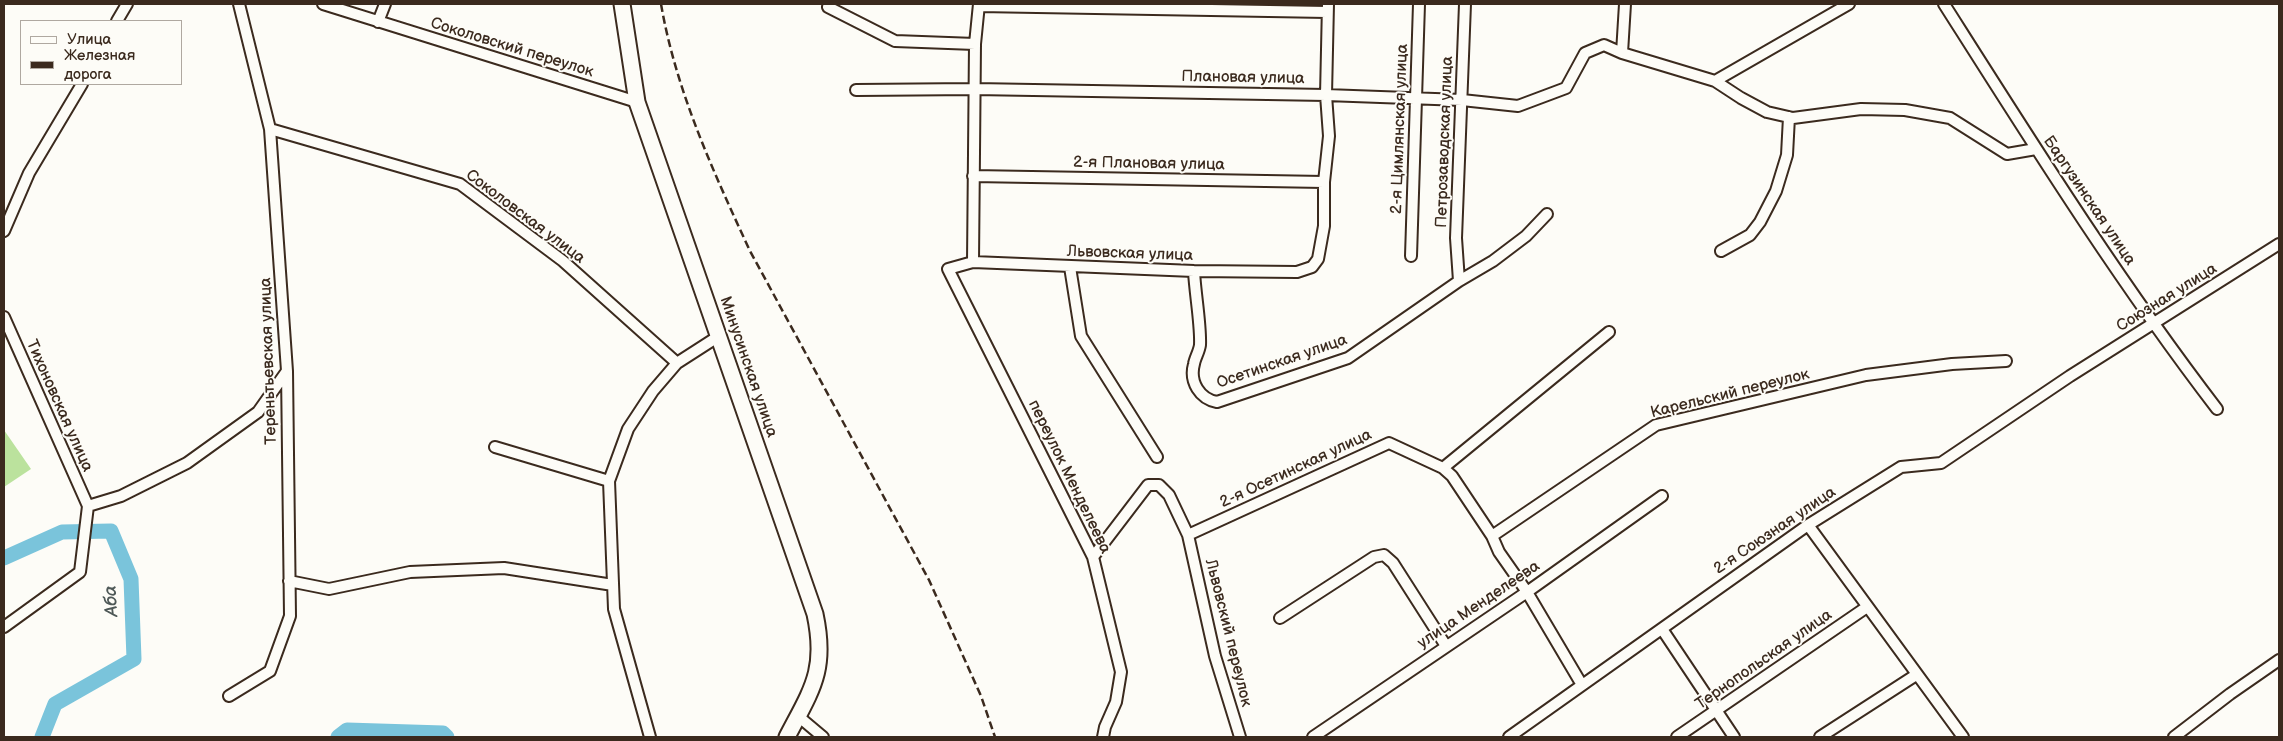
<!DOCTYPE html>
<meta charset="utf-8">
<style>
body{margin:0}
#map{position:relative;width:2283px;height:741px;overflow:hidden;background:#fdfcf7;font-family:"Balsamiq Sans",sans-serif}
canvas{display:block}
.frame{position:absolute;inset:0;border:5px solid #3b2a1e;pointer-events:none}
.legend{position:absolute;left:20px;top:20px;width:162px;height:65px;box-sizing:border-box;background:#fdfcf7;border:1px solid #afa8a0;margin:0;padding:6px 9px;list-style:none;font-size:15px;color:#3b2a1e}
.legend li{display:flex;align-items:center;gap:10px;height:25px}
.legend b{width:25px;border:1px solid #afa8a0}
</style>
<div id="map">
<canvas width="2283" height="741"></canvas>
<div class="frame"></div>
<ul class="legend">
<li><b style="height:6px;background:#fdfcf7"></b>Улица</li>
<li><b style="height:6px;background:#3b2a1e"></b>Железная дорога</li>
</ul>
</div>
<script>
const ctx = document.querySelector('canvas').getContext('2d');
ctx.lineJoin = 'round';
function fill(path, color) {
  ctx.fillStyle = color;
  ctx.fill(path, 'evenodd');
}
function stroke(path, color, width, dash) {
  ctx.strokeStyle = color;
  ctx.lineWidth = width;
  ctx.lineCap = dash ? 'butt' : 'round';
  ctx.setLineDash(dash || []);
  ctx.stroke(path);
}
function write(font, color, halo, rows, align = 'center') {
  ctx.font = font + ' "Balsamiq Sans",sans-serif';
  ctx.lineWidth = 4;
  ctx.setLineDash([]);
  ctx.textBaseline = 'middle';
  ctx.strokeStyle = halo;
  ctx.fillStyle = color;
  for (const [text, x, y, turn = 0] of rows) {
    ctx.save();
    ctx.translate(x, y);
    ctx.rotate((+turn || 0) * Math.PI / 180);
    ctx.textAlign = isNaN(turn) ? turn : align;
    if (halo) ctx.strokeText(text, 0, 0);
    ctx.fillText(text, 0, 0);
    ctx.restore();
  }
}
fill(new Path2D(`
 M 4,430 L 31,469 L 4,487 Z`), '#bbe29d');
stroke(new Path2D(`
 M 4,558 L 62,532 L 111,531 L 131,579 L 134,659 L 55,704 L 42,737
 M 338,737 L 347,730 L 443,733 L 447,737`), '#7ac4db', 15);
const minor = new Path2D(`
 M 323,4 L 637,102
 M 1944,4 C 2031,141 2118,280 2217,409
 M 979,6 L 1327,12
 M 828,7 L 895,41 L 975,44
 M 117,21 L 127,4
 M 378,22 L 385,4
 M 1622,53 L 1625,4
 M 1715,81 L 1849,4
 M 856,90 L 975,89 L 1326,95 L 1462,100 L 1518,106 L 1566,88 L 1585,53 L 1604,45 L 1622,53 L 1715,81 L 1741,98 L 1767,112 L 1793,118 L 1861,109 L 1905,110 L 1950,118 L 2007,154 L 2036,149
 M 270,129 L 460,184 L 563,261 L 677,363 L 719,336
 M 973,176 L 1324,182
 M 4,231 L 29,173 L 82,84
 M 1721,251 L 1750,235 L 1760,222 L 1776,191 L 1787,155 L 1789,117
 M 1411,256 L 1419,4
 M 973,262 L 975,44 L 979,4
 M 1070,267 L 1081,336 L 1157,457
 M 1194,271 C 1195,293 1201,325 1200,345 C 1199,352 1195,358 1194,364 C 1189,382 1200,399 1217,402 L 1348,358 L 1459,281 L 1493,261 L 1526,236 L 1547,214
 M 1459,281 L 1456,238 L 1465,4
 M 4,317 L 88,506
 M 495,447 L 609,481
 M 1443,468 L 1609,332
 M 1808,525 L 1963,737
 M 1188,535 L 1389,443 L 1443,468 L 1452,476 L 1492,536 L 1499,552 L 1527,592 L 1582,685
 M 1492,536 L 1656,425 L 1866,375 L 1952,364 L 2006,361
 M 1093,557 L 1148,485 L 1159,485 L 1169,495 L 1188,535 L 1215,656 L 1240,737
 M 289,581 L 329,589 L 410,572 L 504,568 L 613,585
 M 1280,618 L 1374,557 L 1384,555 L 1393,563 L 1446,646
 M 4,627 L 80,572 L 88,506 L 121,496 L 187,463 L 258,412 L 287,371
 M 1662,629 L 1734,737
 M 229,696 L 270,671 L 290,616 L 287,371 L 270,129 L 239,4
 M 798,716 L 823,737
 M 650,737 L 614,609 L 609,481 L 628,429 L 653,391 L 677,363
 M 1103,737 L 1105,727 L 1116,702 L 1121,672 L 1093,557 L 948,269 L 973,262 L 1194,271 L 1297,272 L 1312,267 L 1318,259 L 1324,226 L 1324,182 L 1329,136 L 1326,95 L 1328,4
 M 1313,737 L 1527,592 L 1662,496
 M 1509,737 L 1808,525 L 1901,467 L 1941,463 L 2070,376 L 2279,244
 M 1677,737 L 1867,607
 M 1820,737 L 1916,675
 M 2174,737 L 2230,694 L 2279,660`);
const secondary = new Path2D(`
 M 622,4 L 637,102 L 815,614 C 827,670 812,689 787,737`);
stroke(minor, '#3b2a1e', 14);
stroke(secondary, '#3b2a1e', 19);
stroke(minor, '#fdfcf7', 10);
stroke(secondary, '#fdfcf7', 15);
stroke(new Path2D(`
 M 661,4 C 676,91 713,171 750,251 L 929,580 L 981,696 L 995,737`), '#3b2a1e', 2.5, [8, 4]);
write('16px', '#3b2a1e', '#fdfcf7', [
 ["Соколовский переулок",512,48,17],
 ["Плановая улица",1243,78,1],
 ["2-я Цимлянская улица",1400,129,-88],
 ["Петрозаводская улица",1445,142,-88],
 ["2-я Плановая улица",1149,164,1],
 ["Баргузинская улица",2089,201,56],
 ["Соколовская улица",525,217,37],
 ["Львовская улица",1130,254,2],
 ["Союзная улица",2167,298,-32],
 ["Тереньтьевская улица",269,361,-92],
 ["Осетинская улица",1282,362,-19],
 ["Минусинская улица",748,367,71],
 ["Карельский переулок",1730,394,-14],
 ["Тихоновская улица",59,406,66],
 ["2-я Осетинская улица",1296,469,-25],
 ["переулок Менделеева",1069,477,64],
 ["2-я Союзная улица",1775,531,-34],
 ["улица Менделеева",1479,605,-34],
 ["Львовский переулок",1228,633,76],
 ["Тернопольская улица",1764,660,-35]
]);
write('italic 18px', '#4e5857', '#fdfcf7', [
 ["Аба",112,601,-94]
]);
</script>
